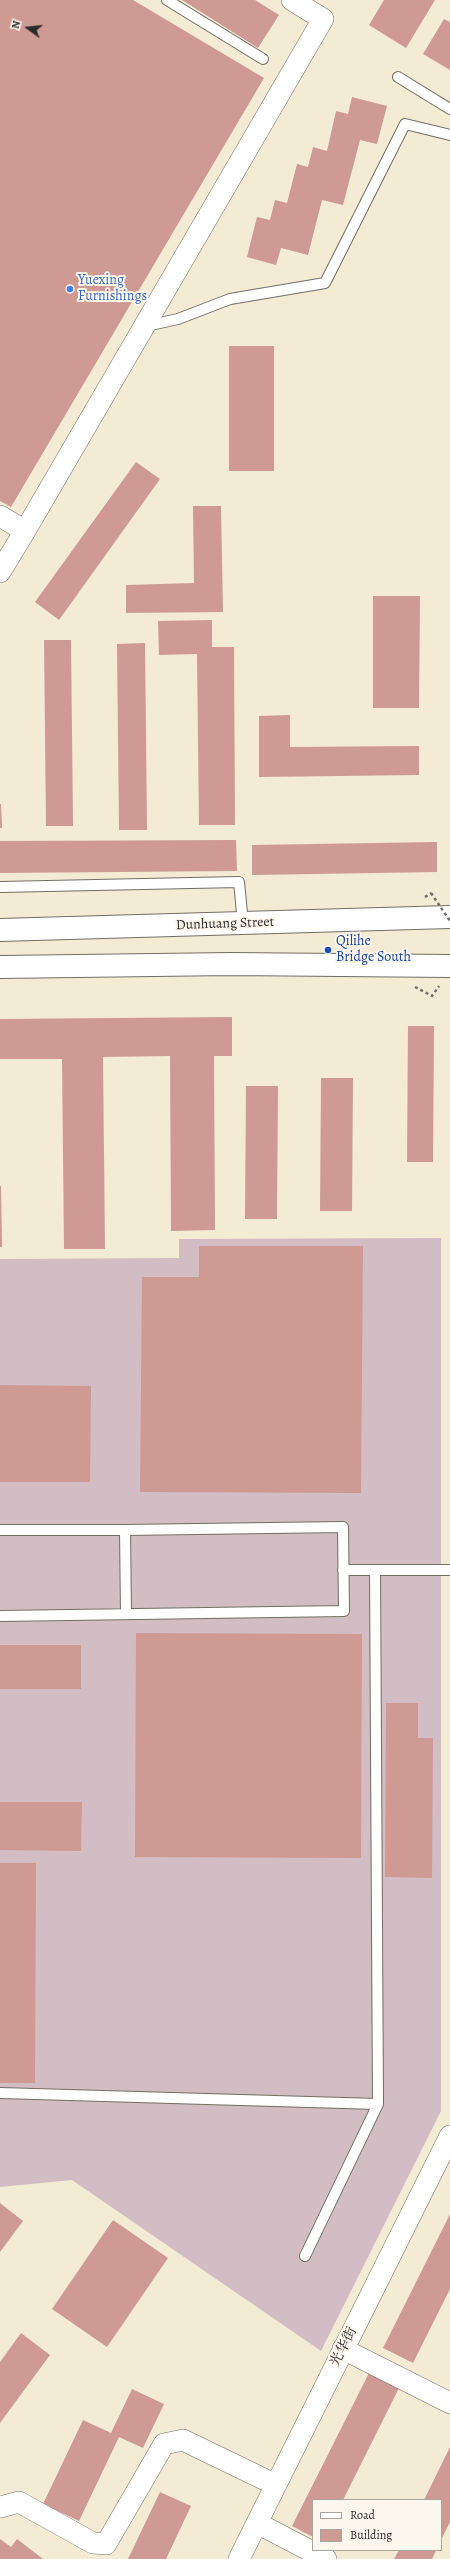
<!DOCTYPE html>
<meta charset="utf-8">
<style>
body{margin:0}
#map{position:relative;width:450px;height:2559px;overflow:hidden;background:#f3ebd4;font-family:Alegreya,serif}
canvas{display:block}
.legend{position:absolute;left:312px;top:2499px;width:130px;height:52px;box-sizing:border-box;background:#fbf7ec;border:1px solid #a8a59f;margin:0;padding:5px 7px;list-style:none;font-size:12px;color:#2b2b2b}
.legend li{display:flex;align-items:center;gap:8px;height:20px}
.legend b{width:20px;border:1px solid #a8a59f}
.north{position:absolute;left:8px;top:8px;width:40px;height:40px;-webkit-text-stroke:3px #fbf7ec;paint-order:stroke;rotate:285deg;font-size:11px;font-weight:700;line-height:16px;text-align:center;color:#2b2b2b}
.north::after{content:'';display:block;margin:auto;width:14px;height:18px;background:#2b2b2b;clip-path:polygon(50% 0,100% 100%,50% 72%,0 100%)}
</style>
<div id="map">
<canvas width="450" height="2559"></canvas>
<ul class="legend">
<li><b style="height:5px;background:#fff"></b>Road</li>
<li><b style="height:11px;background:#ce9a93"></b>Building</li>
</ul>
<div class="north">N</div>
</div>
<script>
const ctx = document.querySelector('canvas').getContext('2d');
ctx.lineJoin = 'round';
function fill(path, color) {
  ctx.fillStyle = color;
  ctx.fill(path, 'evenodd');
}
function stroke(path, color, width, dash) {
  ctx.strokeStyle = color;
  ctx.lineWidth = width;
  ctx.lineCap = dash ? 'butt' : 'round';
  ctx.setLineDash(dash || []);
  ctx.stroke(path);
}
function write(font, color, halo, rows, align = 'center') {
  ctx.font = font + ' Alegreya,"Noto Serif SC",serif';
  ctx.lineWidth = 4;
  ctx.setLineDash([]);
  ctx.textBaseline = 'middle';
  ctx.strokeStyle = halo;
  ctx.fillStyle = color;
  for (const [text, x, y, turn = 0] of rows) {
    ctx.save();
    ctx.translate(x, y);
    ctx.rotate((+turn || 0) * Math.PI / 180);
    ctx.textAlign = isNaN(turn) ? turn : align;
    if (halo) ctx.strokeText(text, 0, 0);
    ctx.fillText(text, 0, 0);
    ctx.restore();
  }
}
fill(new Path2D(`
 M 441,1238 L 441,2111 L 321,2351 L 72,2180 L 0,2187 L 0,1259 L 179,1258 L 179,1239 Z`), '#d2bdc5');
fill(new Path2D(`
 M 0,0 L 133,0 L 264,78 L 11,507 L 0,501 Z
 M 182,0 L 255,0 L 279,15 L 258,48 Z
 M 384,0 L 435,0 L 406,48 L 369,25 Z
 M 444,19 L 450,22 L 450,70 L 423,54 Z
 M 352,97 L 387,106 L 377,144 L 360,140 L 343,205 L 322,200 L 308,255 L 281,248 L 276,265 L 247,257 L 257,217 L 270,220 L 275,200 L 287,203 L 297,164 L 308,167 L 313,147 L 327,151 L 336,111 L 348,114 Z
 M 229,346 L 274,346 L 274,471 L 229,471 Z
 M 136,462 L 160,479 L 59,620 L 35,602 Z
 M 193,506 L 221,506 L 223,612 L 126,613 L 126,585 L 194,583 Z
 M 373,596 L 420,596 L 419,708 L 373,708 Z
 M 212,620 L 212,647 L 234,647 L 235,825 L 199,825 L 197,654 L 159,655 L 158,621 Z
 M 44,640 L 71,640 L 73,826 L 46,826 Z
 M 145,643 L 147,830 L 119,830 L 117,644 Z
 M 290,715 L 290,747 L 419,746 L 419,775 L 259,777 L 259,716 Z
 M 0,804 L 1,804 L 2,828 L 0,828 Z
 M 236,840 L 237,871 L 0,873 L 0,841 Z
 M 437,842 L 437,872 L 252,875 L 252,845 Z
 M 232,1017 L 232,1056 L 214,1056 L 215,1230 L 171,1231 L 170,1056 L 103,1057 L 105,1249 L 64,1249 L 62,1059 L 0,1059 L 0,1019 Z
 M 408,1026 L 434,1026 L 433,1162 L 407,1162 Z
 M 321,1078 L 353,1078 L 352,1211 L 320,1211 Z
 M 246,1086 L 278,1086 L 277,1219 L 245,1219 Z
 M 0,1186 L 1,1186 L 2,1247 L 0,1247 Z
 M 199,1246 L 363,1246 L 361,1493 L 140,1492 L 142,1277 L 199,1277 Z
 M 0,1385 L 91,1386 L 90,1482 L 0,1482 Z
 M 136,1633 L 362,1634 L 361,1858 L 135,1857 Z
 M 0,1645 L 81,1645 L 81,1689 L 0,1689 Z
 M 386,1703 L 418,1703 L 418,1738 L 433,1738 L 432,1878 L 385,1877 Z
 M 0,1802 L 82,1802 L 81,1851 L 0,1850 Z
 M 0,1863 L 36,1863 L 35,2083 L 0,2083 Z
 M 0,2203 L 23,2221 L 0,2252 Z
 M 450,2214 L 450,2289 L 413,2363 L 383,2348 Z
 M 113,2220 L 168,2258 L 107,2347 L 52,2309 Z
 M 21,2333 L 50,2355 L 0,2423 L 0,2362 Z
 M 369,2373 L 399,2388 L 343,2500 L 313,2500 L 313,2537 L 292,2526 Z
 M 132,2389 L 164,2404 L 143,2448 L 119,2437 L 79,2521 L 43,2504 L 83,2420 L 111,2433 Z
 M 450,2447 L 450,2522 L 441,2540 L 441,2500 L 424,2500 Z
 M 160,2492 L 191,2506 L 166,2559 L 128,2559 Z
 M 0,2539 L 11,2547 L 17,2539 L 43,2559 L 0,2559 Z
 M 399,2550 L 436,2550 L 432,2559 L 394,2559 Z`), '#ce9a93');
const service = new Path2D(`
 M 167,0 L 263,59
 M 398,77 L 450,109
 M 146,326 L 178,319 L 230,299 L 325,283 L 405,124 L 450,135
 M 0,887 L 239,882 L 243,923
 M 0,1530 L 125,1530
 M 343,1570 L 450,1570
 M 0,1616 L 344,1611 L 343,1527 L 125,1530 L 126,1614
 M 0,2093 L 378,2104
 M 305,2256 L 378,2104 L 375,1570`);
const minor = new Path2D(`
 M 0,516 L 25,531 L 0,572
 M 25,531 L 323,19 L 292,0
 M 343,2349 L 450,2403
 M 0,2507 L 19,2502 L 93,2543 L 106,2544 L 164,2444 L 183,2440 L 276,2485
 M 257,2523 L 326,2559
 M 239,2559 L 450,2136`);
const secondary = new Path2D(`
 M 0,930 L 450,917
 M 0,967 L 231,964 L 450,966`);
stroke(service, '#716e66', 12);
stroke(minor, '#716e66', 22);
stroke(secondary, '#716e66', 24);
stroke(new Path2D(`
 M 425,897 L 431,893
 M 415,987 L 432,996 L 439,986`), '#716e66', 2.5, [3, 3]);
stroke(service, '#fff', 10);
stroke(minor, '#fff', 21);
stroke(secondary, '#fff', 22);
stroke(new Path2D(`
 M 431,893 L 450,921`), '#716e66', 2.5, [3, 3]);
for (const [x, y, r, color] of [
 [70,289,4,"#3f7fe0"],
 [328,950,4,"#1a4fb4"]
]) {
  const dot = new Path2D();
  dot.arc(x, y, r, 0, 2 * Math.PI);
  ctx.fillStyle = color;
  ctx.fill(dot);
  stroke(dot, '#fbf7ec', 1.5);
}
write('14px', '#366cbe', '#fbf7ec', [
 ["Yuexing",78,281],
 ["Furnishings",78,297]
], 'left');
write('14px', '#2b2b2b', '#fbf7ec', [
 ["Dunhuang Street",225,924,-2],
 ["光华街",344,2347,-63]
]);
write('14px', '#164399', '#fbf7ec', [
 ["Qilihe",336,942],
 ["Bridge South",336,958]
], 'left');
</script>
